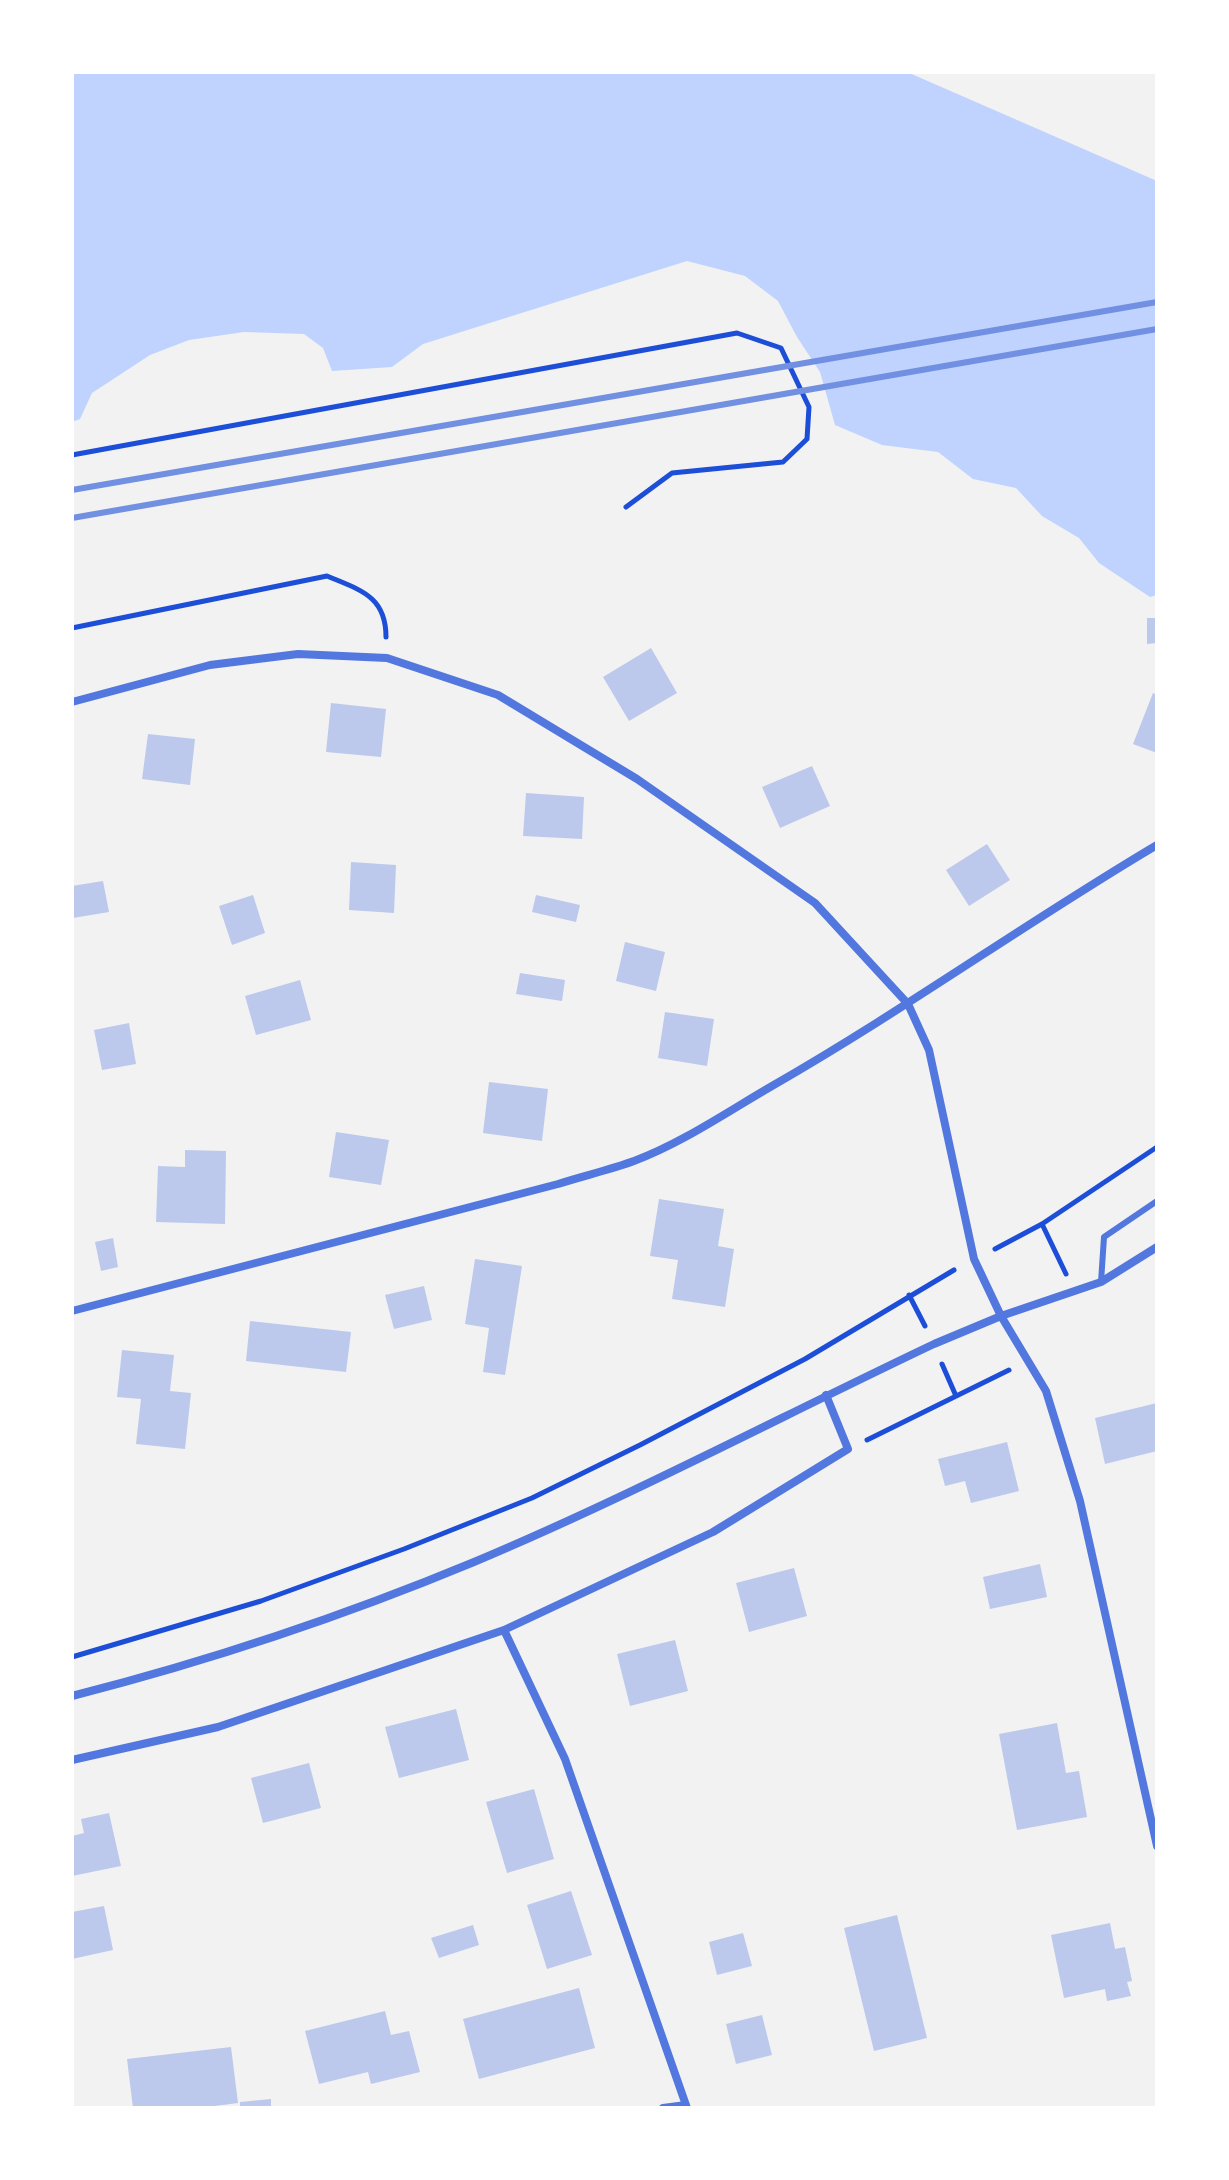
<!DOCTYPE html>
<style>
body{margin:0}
#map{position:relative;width:1229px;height:2180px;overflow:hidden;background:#f2f2f2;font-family:"Fira Sans",sans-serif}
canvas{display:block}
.frame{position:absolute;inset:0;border:74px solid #fff;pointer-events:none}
</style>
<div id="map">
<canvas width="1229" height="2180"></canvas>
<div class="frame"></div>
</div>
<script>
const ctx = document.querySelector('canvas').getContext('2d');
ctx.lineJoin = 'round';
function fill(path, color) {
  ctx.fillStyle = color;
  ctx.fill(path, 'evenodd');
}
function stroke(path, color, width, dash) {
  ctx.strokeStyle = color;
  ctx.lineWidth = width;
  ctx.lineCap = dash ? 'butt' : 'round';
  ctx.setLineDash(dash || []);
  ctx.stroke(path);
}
fill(new Path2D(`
 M 72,72 L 907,72 L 1157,181 L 1157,595 L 1150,597 L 1099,563 L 1079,538 L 1042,516 L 1016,488 L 973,479 L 938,452 L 882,445 L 835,425 L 820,372 L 797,337 L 778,301 L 745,276 L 687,261 L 423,344 L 392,367 L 332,371 L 323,348 L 304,334 L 244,332 L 189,340 L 150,355 L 92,393 L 80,419 L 72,422 Z`), '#bfd3fe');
fill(new Path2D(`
 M 1147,618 L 1157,618 L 1157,643 L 1147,644 Z
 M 651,648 L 677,693 L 629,721 L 603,677 Z
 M 1153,693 L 1157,695 L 1157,753 L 1133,744 Z
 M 331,703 L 386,709 L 381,757 L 326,752 Z
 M 148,734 L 195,739 L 190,785 L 142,779 Z
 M 812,766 L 830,806 L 780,828 L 762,787 Z
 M 526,793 L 584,797 L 582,839 L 523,836 Z
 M 987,844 L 1010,880 L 969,906 L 946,870 Z
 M 351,862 L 396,865 L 394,913 L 349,910 Z
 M 103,881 L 109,912 L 73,918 L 72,886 Z
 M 253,895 L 265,933 L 232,945 L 219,906 Z
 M 536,895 L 580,905 L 576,922 L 532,912 Z
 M 625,942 L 665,952 L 656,991 L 616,981 Z
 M 520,973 L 565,980 L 562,1001 L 516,994 Z
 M 300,980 L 311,1020 L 256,1035 L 245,996 Z
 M 665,1012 L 714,1019 L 707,1066 L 658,1058 Z
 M 129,1023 L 136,1064 L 102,1070 L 94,1030 Z
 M 489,1082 L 548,1089 L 542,1141 L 483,1133 Z
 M 336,1132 L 389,1140 L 381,1185 L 329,1177 Z
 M 185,1150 L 226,1151 L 225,1224 L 156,1222 L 158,1166 L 185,1167 Z
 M 659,1199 L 724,1209 L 718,1246 L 734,1249 L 725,1307 L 672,1299 L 678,1260 L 650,1256 Z
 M 113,1238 L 118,1267 L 101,1271 L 95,1242 Z
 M 475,1259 L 522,1266 L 505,1375 L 483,1372 L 489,1328 L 465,1324 Z
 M 424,1286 L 432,1320 L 394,1329 L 385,1295 Z
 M 250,1321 L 351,1332 L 346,1372 L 246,1361 Z
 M 122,1350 L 174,1355 L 170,1391 L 191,1393 L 185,1449 L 136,1444 L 141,1399 L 117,1397 Z
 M 1157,1403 L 1157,1451 L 1105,1464 L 1095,1418 Z
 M 1007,1442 L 1019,1491 L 971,1503 L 965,1481 L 945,1486 L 938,1459 Z
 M 1040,1564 L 1047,1597 L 990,1609 L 983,1577 Z
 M 794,1568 L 807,1616 L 749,1632 L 736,1583 Z
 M 675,1640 L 688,1691 L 630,1706 L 617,1654 Z
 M 456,1709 L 469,1760 L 399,1778 L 385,1727 Z
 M 1057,1723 L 1066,1773 L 1079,1771 L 1087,1817 L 1017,1830 L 999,1734 Z
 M 309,1763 L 321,1808 L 263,1823 L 251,1778 Z
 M 534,1789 L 554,1859 L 507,1873 L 486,1802 Z
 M 109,1813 L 121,1866 L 72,1876 L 72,1836 L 84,1833 L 81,1819 Z
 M 571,1891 L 592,1955 L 547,1969 L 527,1905 Z
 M 104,1906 L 113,1950 L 72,1959 L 72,1912 Z
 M 897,1915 L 927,2038 L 874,2051 L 844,1928 Z
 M 1110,1923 L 1115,1949 L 1125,1947 L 1132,1981 L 1127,1982 L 1131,1996 L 1107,2001 L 1105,1989 L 1064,1998 L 1051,1935 Z
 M 473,1925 L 479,1945 L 439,1958 L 431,1938 Z
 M 743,1933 L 752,1966 L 717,1975 L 709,1942 Z
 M 579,1988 L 595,2048 L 479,2079 L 463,2019 Z
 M 385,2011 L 391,2035 L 409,2031 L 420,2072 L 371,2084 L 368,2072 L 319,2084 L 305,2031 Z
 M 762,2015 L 772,2055 L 736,2064 L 726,2024 Z
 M 231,2047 L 238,2103 L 199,2108 L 133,2108 L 127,2059 Z
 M 271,2099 L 271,2108 L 240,2108 L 240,2102 Z`), '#bdc9ec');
stroke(new Path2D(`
 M 72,455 L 737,333 L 781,348 L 809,407 L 807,439 L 783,462 L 672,473 L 626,507
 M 72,628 L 327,576 C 360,590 386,596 386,637
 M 1042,1224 L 1066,1274
 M 995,1249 L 1042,1224 L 1157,1147
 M 909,1295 L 925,1326
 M 942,1364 L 956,1396
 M 867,1440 L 1009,1370
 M 72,1657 L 261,1601 L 404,1549 L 532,1498 L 640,1445 L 805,1359 L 954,1270`), '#1d4ed8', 5);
stroke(new Path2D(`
 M 1101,1282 L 1104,1237 L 1157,1201`), '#5277de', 6);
stroke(new Path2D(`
 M 72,702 L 210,665 L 298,654 L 387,658 L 498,695 L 637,779 L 815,903 L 908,1004 L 929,1050 L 974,1259 L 1001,1316 L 1046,1391 L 1080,1501 L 1157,1846
 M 72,1311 L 558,1184 C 583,1176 609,1170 634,1161 C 682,1143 727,1112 772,1086 C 903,1011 1027,922 1157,845
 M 504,1630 L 565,1759 L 687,2108
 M 72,1696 C 209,1661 344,1616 474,1562 C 629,1497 782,1416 934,1344 L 1001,1316 L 1101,1282 L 1157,1247
 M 72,1760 L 218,1727 L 504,1630 L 713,1532 L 848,1449 L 826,1395
 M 663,2108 L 686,2105`), '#5277de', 8);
stroke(new Path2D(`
 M 72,490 L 1157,302
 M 72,518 L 1157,329`), '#7290e2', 6);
</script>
